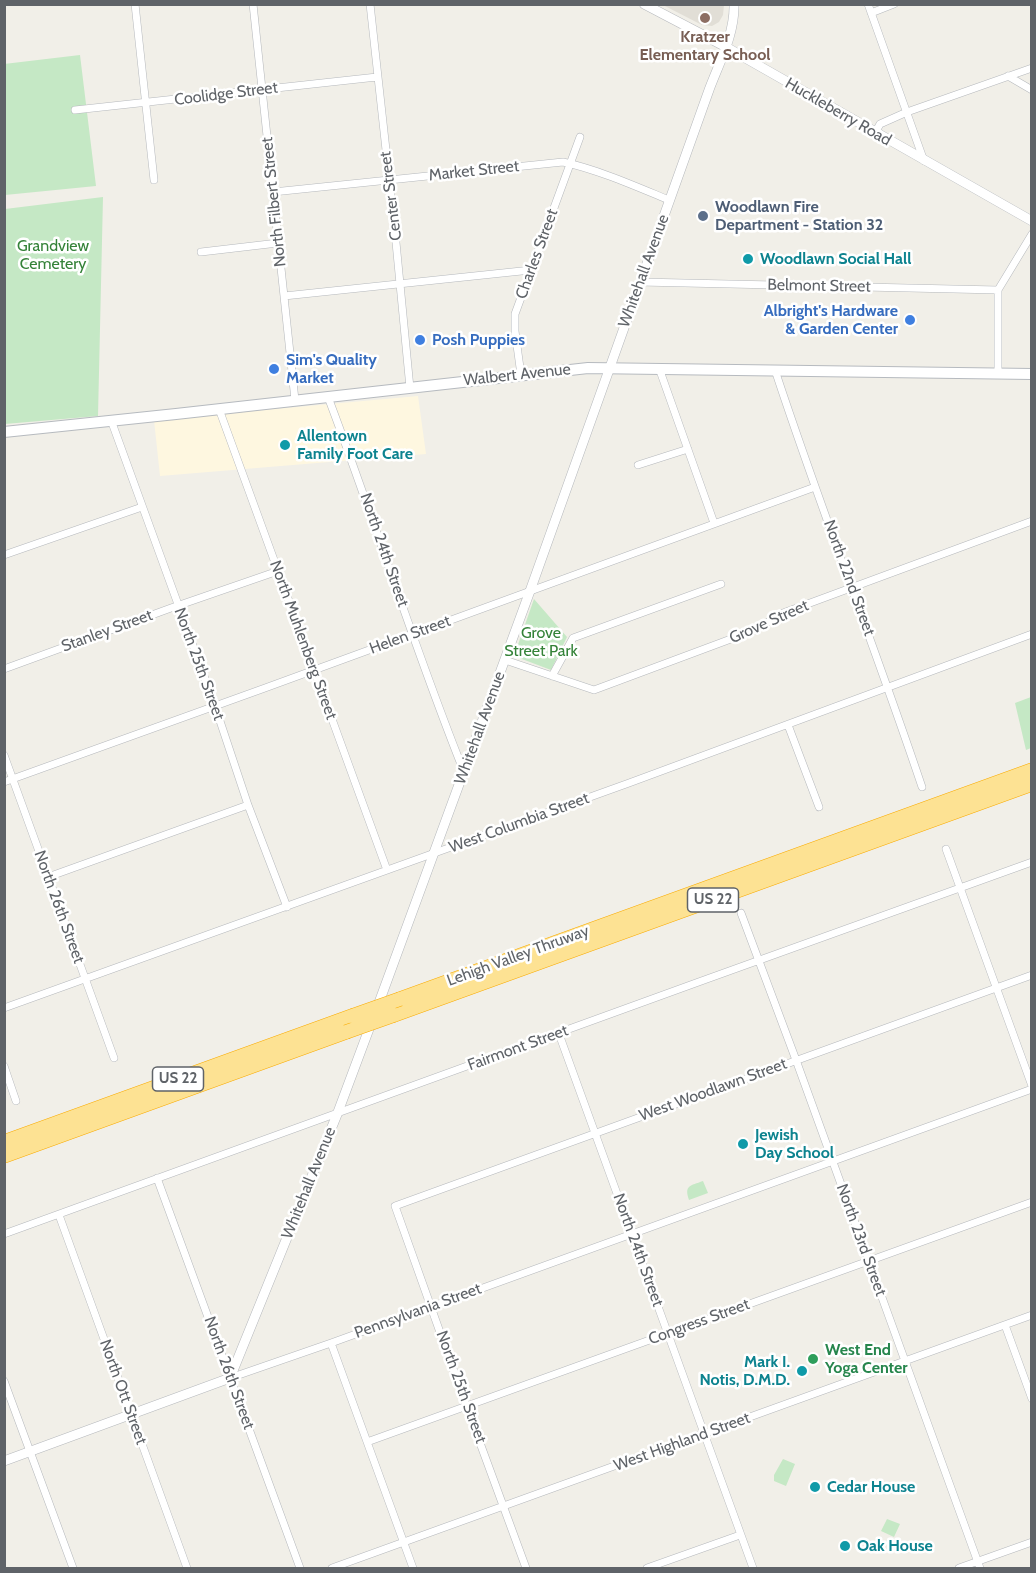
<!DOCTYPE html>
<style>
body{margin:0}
#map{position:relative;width:1036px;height:1573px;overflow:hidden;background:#f1efe8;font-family:Cabin,sans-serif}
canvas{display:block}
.frame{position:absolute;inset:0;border:6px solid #5f6368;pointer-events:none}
</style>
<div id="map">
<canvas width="1036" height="1573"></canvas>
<div class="frame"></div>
</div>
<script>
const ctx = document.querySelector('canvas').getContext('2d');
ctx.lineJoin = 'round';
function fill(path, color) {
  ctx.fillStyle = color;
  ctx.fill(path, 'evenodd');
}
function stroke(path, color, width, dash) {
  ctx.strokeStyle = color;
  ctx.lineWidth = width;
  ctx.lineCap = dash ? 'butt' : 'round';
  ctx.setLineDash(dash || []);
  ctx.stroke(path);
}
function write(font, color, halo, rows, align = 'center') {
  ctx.font = font + ' Cabin,sans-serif';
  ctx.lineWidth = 5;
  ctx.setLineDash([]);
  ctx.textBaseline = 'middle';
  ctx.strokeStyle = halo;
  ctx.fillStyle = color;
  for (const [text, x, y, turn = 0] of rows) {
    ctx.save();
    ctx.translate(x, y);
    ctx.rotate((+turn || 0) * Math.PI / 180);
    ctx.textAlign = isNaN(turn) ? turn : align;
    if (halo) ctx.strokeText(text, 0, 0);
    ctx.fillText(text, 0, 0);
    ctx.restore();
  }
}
fill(new Path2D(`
 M 418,396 L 426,454 L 160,476 L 154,420 Z`), '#fef7e0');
fill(new Path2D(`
 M 663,5 L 724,5 L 723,15 L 719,22 L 712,26 L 702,25 Z`), '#e1ded6');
fill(new Path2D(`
 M 80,55 L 96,186 L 5,195 L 4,64 Z
 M 103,197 L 98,416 L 5,424 L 5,209 Z
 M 534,599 L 567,637 L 551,670 L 514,656 Z
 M 1031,697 L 1031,748 L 1026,750 L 1015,703 Z
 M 703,1181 L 708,1193 L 689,1200 C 684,1185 690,1186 703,1181 Z
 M 783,1459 L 795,1464 L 786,1486 L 774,1481 L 774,1475 Z
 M 887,1519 L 900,1524 L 894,1537 L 881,1531 Z`), '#c5e8c5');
const minor = new Path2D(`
 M 135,4 L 154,180
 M 253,4 L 295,400
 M 370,4 L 395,232 L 410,388
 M 868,4 L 924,161
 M 871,13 L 894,4
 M 1008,76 L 1032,90
 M 75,110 L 377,77
 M 875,133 L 880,124 L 907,112 L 1032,68
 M 273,192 L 563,162 C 599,170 635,186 669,200
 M 201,252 L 278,243
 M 640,282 L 998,290
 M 284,296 L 531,270
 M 659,368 L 714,523
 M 775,370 C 821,510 875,647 922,787
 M 998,373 L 998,290 L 1032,234
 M 521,375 L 515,331 L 515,314 L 580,137
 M 328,397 C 375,521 414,648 464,772
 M 219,409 L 387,870
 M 111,420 L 215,706 L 248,805 L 287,907
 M 638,465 L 688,449
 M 4,555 L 142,507
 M 505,660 L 594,690 L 755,630 L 783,613 L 1032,521
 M 4,669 L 171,608 L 278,571
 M 552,676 L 573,638 L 721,584
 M 788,725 L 819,807
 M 4,755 L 114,1058
 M 4,782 L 265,688 L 815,487
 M 946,849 L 1032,1086
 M 48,877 L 248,805
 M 741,913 L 796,1060 L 980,1568
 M 4,1008 L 629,783 L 1032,634
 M 559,1034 L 753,1568
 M 4,1066 L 16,1101
 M 157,1178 L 300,1568
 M 59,1215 L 187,1568
 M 4,1234 C 347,1109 689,985 1032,862
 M 1005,1325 L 1032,1399
 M 331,1343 L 413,1568
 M 230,1378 L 331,1343 L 1032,1089
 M 4,1381 L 73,1568
 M 367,1442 L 1032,1202
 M 332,1568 L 1032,1315
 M 526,1568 L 462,1394 L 395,1206 L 1032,975
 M 647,1568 L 740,1535
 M 959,1568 L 1032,1542`);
const tertiary = new Path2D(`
 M 644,4 L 726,47 L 1032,221
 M 377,1008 L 530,591 L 709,90 C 719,63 735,34 734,4
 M 4,1461 L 230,1378 L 338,1112 L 372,1021`);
const secondary = new Path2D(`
 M 4,432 L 176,414 L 588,368 L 1032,374`);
const motorway = new Path2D(`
 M 400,999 L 1032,770
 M 394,1015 L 1032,784
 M 4,1142 L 352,1016
 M 4,1156 L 346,1032`);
stroke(minor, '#b5b8bc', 8);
stroke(tertiary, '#b5b8bc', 10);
stroke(secondary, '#b6babf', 12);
stroke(motorway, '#f9ab00', 15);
stroke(minor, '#fff', 7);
stroke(tertiary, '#fff', 9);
stroke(secondary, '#fff', 10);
stroke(motorway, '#fde293', 14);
const motorwayBridge = new Path2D(`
 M 352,1016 L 400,999
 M 346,1032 L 394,1015`);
stroke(motorwayBridge, '#f9ab00', 15, []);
stroke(motorwayBridge, '#fde293', 14);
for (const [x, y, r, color] of [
 [705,18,6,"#8d6e63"],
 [703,216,6,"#5c6f8a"],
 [748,259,6,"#0f9aa8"],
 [910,320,6,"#3f7fe0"],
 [420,340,6,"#3f7fe0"],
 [274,369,6,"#3f7fe0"],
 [285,445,6,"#0f9aa8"],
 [743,1144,6,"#0f9aa8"],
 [813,1359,6,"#2e9e5b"],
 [802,1371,6,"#0f9aa8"],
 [815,1487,6,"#0f9aa8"],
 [845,1546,6,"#0f9aa8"]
]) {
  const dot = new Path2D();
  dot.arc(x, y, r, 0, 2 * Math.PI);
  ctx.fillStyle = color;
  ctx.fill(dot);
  stroke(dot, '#fff', 2);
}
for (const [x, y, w] of [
 [713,900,51],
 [178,1079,51]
]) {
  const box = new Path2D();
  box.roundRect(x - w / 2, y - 12, w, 24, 4.5);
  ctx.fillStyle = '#fff';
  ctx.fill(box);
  stroke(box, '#5f6368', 1.5);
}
write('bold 15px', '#5f6368', null, [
 ["US 22",713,900],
 ["US 22",178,1079]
]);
write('bold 16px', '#785e54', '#fff', [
 ["Kratzer",705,37],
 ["Elementary School",705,55]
]);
write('16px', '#5f6368', '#fff', [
 ["Coolidge Street",226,94,-7],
 ["Huckleberry Road",838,112,30],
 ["Market Street",474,171,-6],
 ["Center Street",391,196,-97],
 ["North Filbert Street",274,202,-96],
 ["Charles Street",537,254,-70],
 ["Whitehall Avenue",644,271,-70],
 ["Belmont Street",819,286,1],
 ["Walbert Avenue",517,375,-6],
 ["North 24th Street",384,550,71],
 ["North 22nd Street",849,578,70],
 ["Grove Street",769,622,-24],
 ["Stanley Street",107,631,-20],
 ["Helen Street",410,635,-20],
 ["North Muhlenberg Street",303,640,70],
 ["North 25th Street",199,664,70],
 ["Whitehall Avenue",480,728,-70],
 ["West Columbia Street",519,823,-20],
 ["North 26th Street",59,907,70],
 ["Lehigh Valley Thruway",518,956,-20],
 ["Fairmont Street",518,1048,-20],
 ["West Woodlawn Street",713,1090,-20],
 ["Whitehall Avenue",309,1183,-68],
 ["North 23rd Street",861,1240,70],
 ["North 24th Street",638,1250,70],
 ["Pennsylvania Street",418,1311,-20],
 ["Congress Street",699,1322,-20],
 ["North 26th Street",229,1373,70],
 ["North 25th Street",461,1387,70],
 ["North Ott Street",123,1392,70],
 ["West Highland Street",682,1442,-20]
]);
write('bold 16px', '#4e5e75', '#fff', [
 ["Woodlawn Fire",715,207],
 ["Department - Station 32",715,225]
], 'left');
write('16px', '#348238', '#fff', [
 ["Grandview",53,246],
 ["Cemetery",53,264],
 ["Grove",541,633],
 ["Street Park",541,651]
]);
write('bold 16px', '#0d838f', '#fff', [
 ["Woodlawn Social Hall",760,259],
 ["Allentown",297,436],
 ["Family Foot Care",297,454],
 ["Jewish",755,1135],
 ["Day School",755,1153],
 ["Mark I.",790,1362,"right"],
 ["Notis, D.M.D.",790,1380,"right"],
 ["Cedar House",827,1487],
 ["Oak House",857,1546]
], 'left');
write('bold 16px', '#366cbe', '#fff', [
 ["Albright's Hardware",898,311,"right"],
 ["& Garden Center",898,329,"right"],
 ["Posh Puppies",432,340],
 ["Sim's Quality",286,360],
 ["Market",286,378]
], 'left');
write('bold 16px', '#27864d', '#fff', [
 ["West End",825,1350],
 ["Yoga Center",825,1368]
], 'left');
</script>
